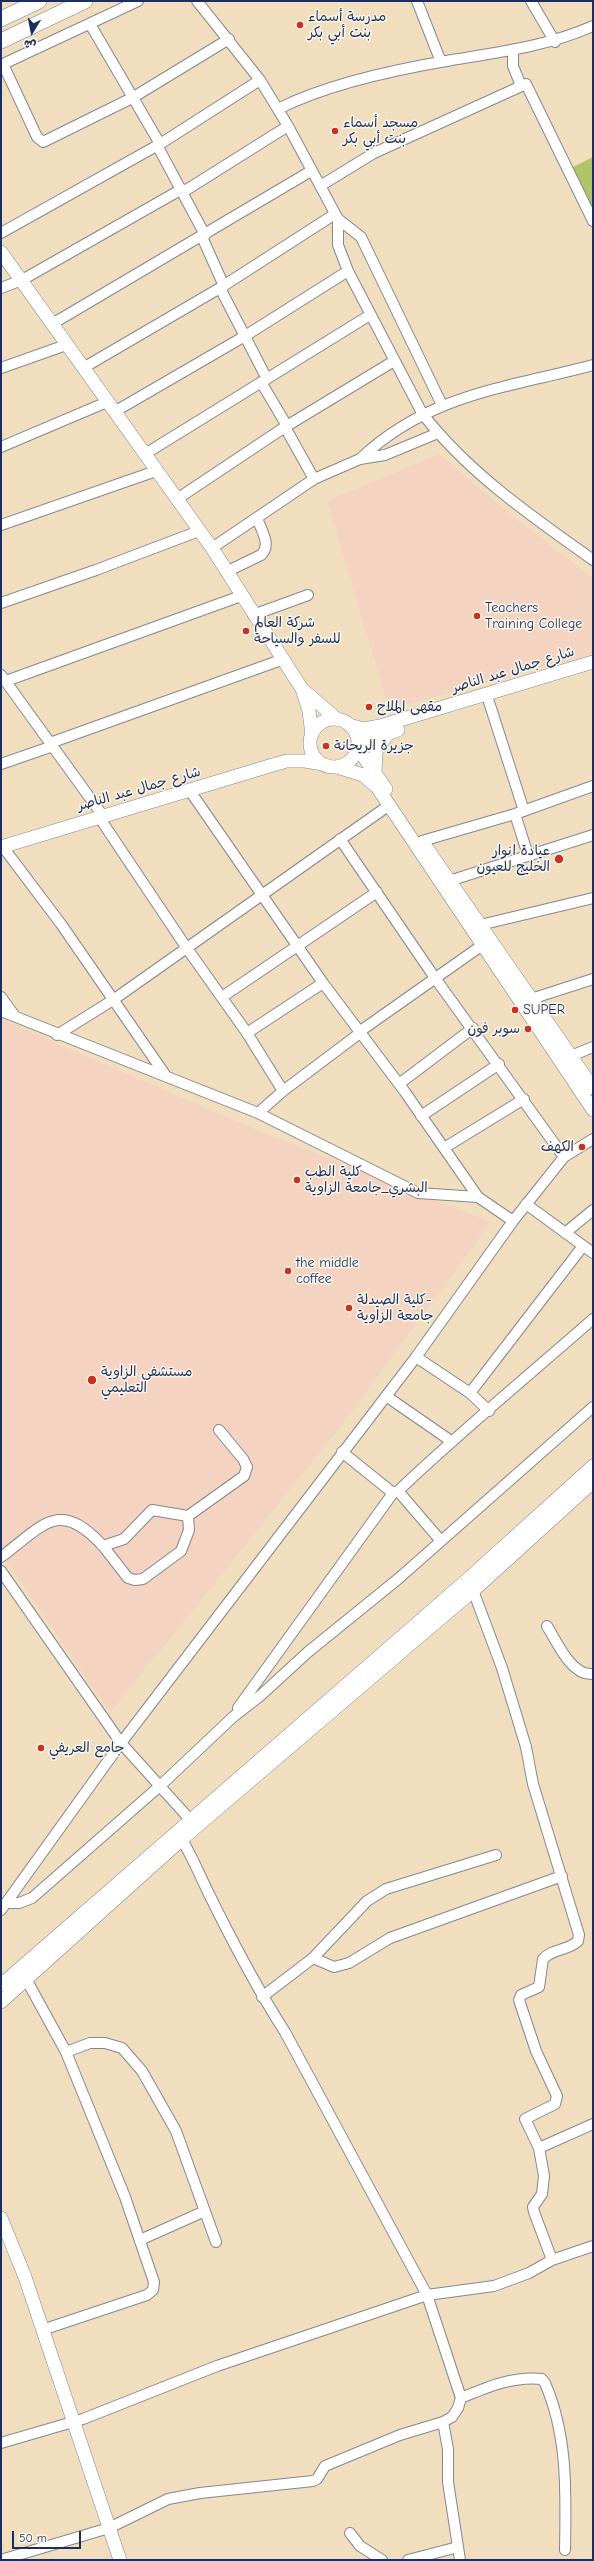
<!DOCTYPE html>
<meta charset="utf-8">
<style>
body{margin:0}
#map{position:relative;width:594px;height:2561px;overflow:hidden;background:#f1debf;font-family:"Comic Neue","Playpen Sans Arabic",sans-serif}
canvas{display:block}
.frame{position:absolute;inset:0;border:2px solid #1b2f5e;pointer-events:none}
.north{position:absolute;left:12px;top:12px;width:40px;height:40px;-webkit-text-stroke:3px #fbf7ec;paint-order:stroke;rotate:190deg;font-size:11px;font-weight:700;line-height:16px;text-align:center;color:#1b2f5e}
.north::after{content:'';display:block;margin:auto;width:14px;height:18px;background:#1b2f5e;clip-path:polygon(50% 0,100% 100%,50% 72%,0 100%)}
.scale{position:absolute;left:12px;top:2531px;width:69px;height:18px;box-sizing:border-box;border:2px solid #1b2f5e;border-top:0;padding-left:5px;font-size:12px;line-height:14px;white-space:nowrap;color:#1b2f5e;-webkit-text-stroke:3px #fbf7ec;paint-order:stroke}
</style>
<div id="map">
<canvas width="594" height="2561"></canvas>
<div class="frame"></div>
<div class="north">ش</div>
<div class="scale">50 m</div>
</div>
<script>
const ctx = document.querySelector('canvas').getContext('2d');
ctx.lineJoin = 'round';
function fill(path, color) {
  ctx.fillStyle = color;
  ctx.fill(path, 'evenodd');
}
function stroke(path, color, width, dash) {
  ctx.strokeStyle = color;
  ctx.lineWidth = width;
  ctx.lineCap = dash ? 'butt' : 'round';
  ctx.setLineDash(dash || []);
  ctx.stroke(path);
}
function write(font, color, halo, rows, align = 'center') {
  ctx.font = font + ' "Comic Neue","Playpen Sans Arabic",sans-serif';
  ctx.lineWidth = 3;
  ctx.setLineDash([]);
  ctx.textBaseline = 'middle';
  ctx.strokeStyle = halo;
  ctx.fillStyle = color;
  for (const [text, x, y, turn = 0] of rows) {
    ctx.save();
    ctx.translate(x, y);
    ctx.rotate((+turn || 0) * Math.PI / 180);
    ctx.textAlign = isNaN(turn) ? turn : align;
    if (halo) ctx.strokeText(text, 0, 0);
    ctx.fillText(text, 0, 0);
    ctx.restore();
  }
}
fill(new Path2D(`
 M 439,454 L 512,516 L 593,578 L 593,654 L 389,709 L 327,501 Z
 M 1,1019 L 259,1131 L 491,1222 L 342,1425 L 110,1713 L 1,1553 Z`), '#f4d3c1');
fill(new Path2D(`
 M 593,157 L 593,217 L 569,169 Z`), '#b0c367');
const minor = new Path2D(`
 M 197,1 L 260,80 L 288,126 L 338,219 L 361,237 L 442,405
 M 417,1 L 441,62
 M 531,1 L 555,42
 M 90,24 L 160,144
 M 513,50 L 513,66 L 521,86
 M 3,64 L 37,137 L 43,142 L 132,98 L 229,39
 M 1,65 L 138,1
 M 278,109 C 327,84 398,69 452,60 C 500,52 548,46 593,26
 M 157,145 L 205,235
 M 320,186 L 374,153 L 526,84 L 593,221
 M 183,192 L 288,126
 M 338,219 L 338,245 L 348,271 L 422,413 C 468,473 533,517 593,560
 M 1,233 L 160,144 L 260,80
 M 202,237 L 224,286
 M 1,288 L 22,280 L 182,189
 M 220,288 L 267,379
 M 52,324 L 311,171
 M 1,368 L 66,345
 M 83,368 L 220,288 L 335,214
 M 261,382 L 287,426
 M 114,412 L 245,336 L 348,271
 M 285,427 L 314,479
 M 1,447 L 107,402
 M 145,454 L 370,315
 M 360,459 C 429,394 506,388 593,365
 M 177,499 L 285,427 L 394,361
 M 1,525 L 156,471
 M 212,548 L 314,479 L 360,459 L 385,455 L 438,433
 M 226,572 L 261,555 C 272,545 261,530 257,518
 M 1,603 L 96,570 L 199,531
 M 253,615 L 308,595
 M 1,675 L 103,816
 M 6,681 L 241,596
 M 489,702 L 524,811
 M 50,743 L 281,660
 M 1,764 L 53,746
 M 190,791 L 323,983 L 405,1092 L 478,1197
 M 515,814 L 528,855
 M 99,817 L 186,947 L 247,1033 L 283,1091
 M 340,839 L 435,978 L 564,1157
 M 422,841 L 515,814 L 593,786
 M 3,847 L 61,924 L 166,1076
 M 449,881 L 593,835
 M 480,925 L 593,898
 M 1,997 L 14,1015
 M 222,997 L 377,892
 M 531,999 L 593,979
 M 1,1011 L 258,1113 L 418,1193 L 478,1197 L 513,1221
 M 359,1032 L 481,946
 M 247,1033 L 323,983
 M 57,1035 L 113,1000 L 388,806
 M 571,1056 L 593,1047
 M 399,1084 L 473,1028
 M 258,1113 L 283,1091 L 360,1033
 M 421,1116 L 499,1064
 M 444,1148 L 524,1099
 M 526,1204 L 593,1253
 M 565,1233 L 593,1210
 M 416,1357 L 470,1393 L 489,1411
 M 470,1393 L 583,1246
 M 386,1396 L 451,1441
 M 342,1452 L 393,1493
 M 398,1491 L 441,1541
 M 103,1546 L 128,1578 L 135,1580 L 143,1579 L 181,1551 L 189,1530 L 188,1516
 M 1,1557 C 44,1525 59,1498 103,1546 L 124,1539 L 152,1510 L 188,1516 L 244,1476 L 247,1467 L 243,1459 L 219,1430
 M 1,1571 L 121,1743 L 195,1825
 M 471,1585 L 502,1668 L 526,1747 L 533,1784 L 579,1935 L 578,1941 C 568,1951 553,1948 543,1959 L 539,1987 L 521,1995 L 519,2000 L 536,2051 L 557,2096 L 555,2104 L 525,2119 L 539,2148 L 544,2176 L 542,2194 L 533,2207 L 534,2212 L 552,2260
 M 547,1626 C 557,1642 571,1676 593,1674
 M 238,1708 L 393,1493 L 398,1491 C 461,1431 528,1376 593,1319
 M 6,1903 L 19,1903 L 32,1898 L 161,1785 L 233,1717 L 260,1696 L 308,1652 L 398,1579 L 593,1407
 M 1,1910 L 121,1743 L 416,1357 L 513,1221 L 564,1157 L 593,1139
 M 313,1958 L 334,1967 L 349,1963 L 390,1938 L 562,1876
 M 26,1979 L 66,2052 L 125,2197 L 154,2282 L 153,2290 L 147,2295 L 42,2330
 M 262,1997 L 313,1958 L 367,1901 L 386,1889 L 496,1855
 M 66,2052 L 90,2043 L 105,2043 L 122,2048 L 142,2071 L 176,2131 L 216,2242
 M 539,2148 L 593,2124
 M 140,2240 L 205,2211
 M 461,2398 C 487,2387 513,2376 542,2379 L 545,2383 C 568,2436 566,2493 565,2550
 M 443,2422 L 448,2449 L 448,2482 L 460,2560
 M 1,2443 L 83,2419 L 217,2366 L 427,2295 L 494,2286 L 529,2273 L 552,2260 L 593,2246
 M 350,2533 L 360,2546 L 382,2560
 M 1,2560 L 109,2528 L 168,2499 L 200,2493 L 313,2481 L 317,2479 L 325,2466 L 400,2435 L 443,2422 L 452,2417 L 458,2408 L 461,2398 L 427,2295 L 285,2032 C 256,1987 231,1939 207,1890 C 198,1871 190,1852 178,1833
 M 408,2560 L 458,2547`);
const major = new Path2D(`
 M 1,252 L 212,548 L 302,689 L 338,720
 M 303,692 L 309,711 L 312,735
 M310 743a24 24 0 1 1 48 0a24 24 0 1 1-48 0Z
 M 349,725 L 364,729 L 380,726 L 593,662
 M 358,744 L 398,730
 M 357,747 L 386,789
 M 337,767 L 363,775 L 377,787 L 593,1110
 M 375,772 L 376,751 L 388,734
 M 1,847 L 286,761 L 305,761 L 323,764
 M 426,847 L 593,1088
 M 1,1985 L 467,1580 L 593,1466
 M 1,2002 L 182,1839 L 475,1589 L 593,1482
 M 1,2218 L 25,2277 L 120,2560`);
const highway = new Path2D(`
 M 1,19 L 39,1
 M 1,41 L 85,1`);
stroke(minor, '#86868e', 12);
stroke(major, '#86868e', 14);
stroke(highway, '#86868e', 16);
stroke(minor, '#fff', 10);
stroke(major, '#fff', 13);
stroke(highway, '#fff', 15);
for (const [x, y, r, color] of [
 [300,25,4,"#c8321e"],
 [335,131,4,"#c8321e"],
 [477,616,4,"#c8321e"],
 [246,631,4,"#c8321e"],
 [369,707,4,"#c8321e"],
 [326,746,4,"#c8321e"],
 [559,859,5,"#c8321e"],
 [515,1010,4,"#c8321e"],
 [528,1029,4,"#c8321e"],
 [582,1147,4,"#c8321e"],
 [297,1180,4,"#c8321e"],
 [288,1271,4,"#c8321e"],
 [349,1308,4,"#c8321e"],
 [92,1380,5,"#c8321e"],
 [41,1748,4,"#c8321e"]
]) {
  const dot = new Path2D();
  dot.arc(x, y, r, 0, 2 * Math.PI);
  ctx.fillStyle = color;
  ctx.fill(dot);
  stroke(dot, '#fbf7ec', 1.5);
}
write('14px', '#1b2f5e', '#fbf7ec', [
 ["مدرسة أسماء",308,17],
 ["بنت أبي بكر",308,33],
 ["مسجد أسماء",343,123],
 ["بنت أبي بكر",343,139],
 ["Teachers",485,608],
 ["Training College",485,624],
 ["شركة العالم",254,623],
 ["للسفر والسياحة",254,639],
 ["مقهى الملاح",377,707],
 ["جزيرة الريحانة",334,746],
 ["عيادة انوار",550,851,"right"],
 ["الخليج للعيون",550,867,"right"],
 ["SUPER",523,1010],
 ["سوبر فون",520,1029,"right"],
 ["الكهف",574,1147,"right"],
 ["كلية الطب",305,1172],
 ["البشري_جامعة الزاوية",305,1188],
 ["the middle",296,1263],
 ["coffee",296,1279],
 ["كلية الصيدلة-",357,1300],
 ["جامعة الزاوية",357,1316],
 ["مستشفى الزاوية",101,1372],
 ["التعليمي",101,1388],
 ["جامع العريفي",49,1748]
], 'left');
write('14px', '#1b2f5e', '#fbf7ec', [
 ["شارع جمال عبد الناصر",513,670,-17],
 ["شارع جمال عبد الناصر",139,789,-16]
]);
</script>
